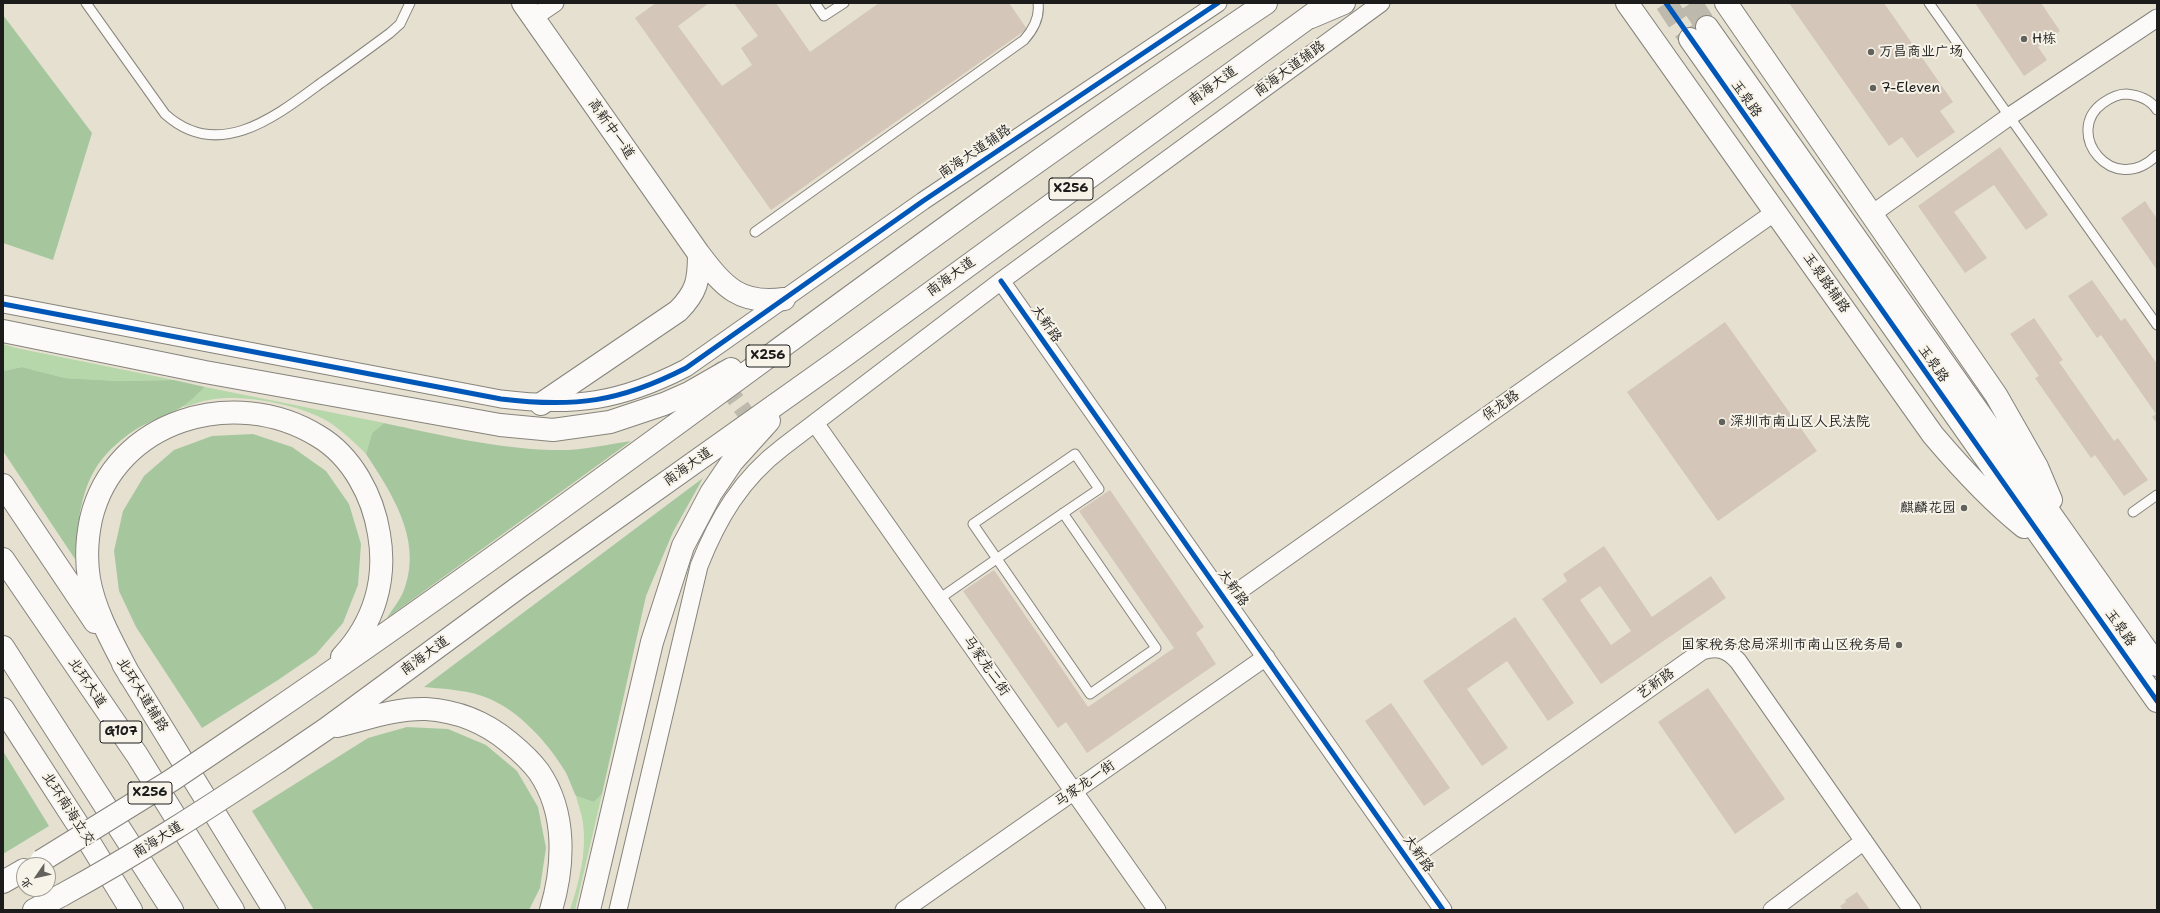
<!DOCTYPE html>
<meta charset="utf-8">
<style>
body{margin:0}
#map{position:relative;width:2160px;height:913px;overflow:hidden;background:#e5e0d0;font-family:"Shantell Sans","LXGW WenKai TC",sans-serif}
canvas{display:block}
.frame{position:absolute;inset:0;border:4px solid #1c1c1c;pointer-events:none}
.north{position:absolute;left:16px;top:857px;width:40px;height:40px;box-sizing:border-box;background:#f7f3e8;border:1px solid #9f9d96;border-radius:50%;rotate:236deg;font-size:11px;font-weight:700;line-height:16px;text-align:center;color:#1c1c1c}
.north::after{content:'';display:block;margin:auto;width:14px;height:18px;background:#62615b;clip-path:polygon(50% 0,100% 100%,50% 72%,0 100%)}
</style>
<div id="map">
<canvas width="2160" height="913"></canvas>
<div class="frame"></div>
<div class="north">北</div>
</div>
<script>
const ctx = document.querySelector('canvas').getContext('2d');
ctx.lineJoin = 'round';
function fill(path, color) {
  ctx.fillStyle = color;
  ctx.fill(path, 'evenodd');
}
function stroke(path, color, width, dash) {
  ctx.strokeStyle = color;
  ctx.lineWidth = width;
  ctx.lineCap = dash ? 'butt' : 'round';
  ctx.setLineDash(dash || []);
  ctx.stroke(path);
}
function write(font, color, halo, rows, align = 'center') {
  ctx.font = font + ' "Shantell Sans","LXGW WenKai TC",sans-serif';
  ctx.lineWidth = 4;
  ctx.setLineDash([]);
  ctx.textBaseline = 'middle';
  ctx.strokeStyle = halo;
  ctx.fillStyle = color;
  for (const [text, x, y, turn = 0] of rows) {
    ctx.save();
    ctx.translate(x, y);
    ctx.rotate((+turn || 0) * Math.PI / 180);
    ctx.textAlign = isNaN(turn) ? turn : align;
    if (halo) ctx.strokeText(text, 0, 0);
    ctx.fillText(text, 0, 0);
    ctx.restore();
  }
}
fill(new Path2D(`
 M 3,344 L 16,348 L 174,380 L 118,381 L 65,378 L 22,367 L 3,371 Z
 M 205,387 L 384,423 L 372,433 L 366,454 C 351,439 335,423 315,415 C 288,403 239,394 209,400 C 201,401 192,405 183,407 Z
 M 602,794 L 575,910 L 570,910 C 579,882 587,853 583,823 C 582,814 578,805 576,796 L 594,802 Z`), '#b5d7a9');
fill(new Path2D(`
 M 3,15 L 92,133 L 53,260 L 3,243 Z
 M 22,367 L 65,378 L 118,381 L 174,380 L 205,387 C 198,393 190,402 182,407 C 168,415 152,420 138,428 C 83,463 80,500 75,559 L 3,451 L 3,371 Z
 M 384,423 C 445,436 505,451 568,450 C 588,449 610,444 631,441 L 387,618 C 393,608 402,598 405,587 C 422,539 391,492 366,454 L 372,433 Z
 M 253,434 L 292,447 L 326,471 L 349,504 L 361,544 L 358,585 L 343,623 L 316,654 L 278,680 L 202,728 L 136,627 L 119,591 L 114,551 L 123,511 L 144,476 L 174,450 L 212,436 Z
 M 703,478 L 673,532 L 646,596 L 602,794 L 594,802 L 576,796 C 572,788 569,778 565,771 C 548,743 520,712 490,699 C 470,690 445,689 424,687 Z
 M 407,727 L 448,729 L 486,745 L 517,771 L 538,807 L 546,848 L 540,888 L 529,910 L 314,910 L 252,811 L 368,738 Z
 M 3,751 L 49,826 L 3,854 Z`), '#a6c79e');
fill(new Path2D(`
 M 656,3 L 709,3 L 678,26 L 722,86 L 752,65 L 741,48 L 758,36 L 734,3 L 776,3 L 810,52 L 879,3 L 1009,3 L 1027,29 L 771,210 L 635,18 Z
 M 1789,3 L 1884,3 L 1953,102 L 1940,111 L 1955,132 L 1917,158 L 1902,137 L 1889,146 Z
 M 1975,3 L 2041,3 L 2060,31 L 2038,47 L 2047,60 L 2024,76 Z
 M 2000,147 L 2048,215 L 2026,230 L 1994,185 L 1954,212 L 1987,258 L 1965,273 L 1918,206 Z
 M 2145,201 L 2157,219 L 2157,270 L 2121,218 Z
 M 2092,280 L 2121,321 L 2125,318 L 2157,364 L 2157,423 L 2152,417 L 2156,414 L 2101,335 L 2097,338 L 2068,296 Z
 M 2034,318 L 2063,360 L 2059,362 L 2114,441 L 2118,438 L 2148,480 L 2124,496 L 2095,455 L 2091,458 L 2035,378 L 2039,376 L 2010,334 Z
 M 1725,322 L 1817,451 L 1718,521 L 1627,392 Z
 M 1110,490 L 1204,627 L 1196,633 L 1216,664 L 1087,753 L 1066,722 L 1058,728 L 963,591 L 994,570 L 1088,707 L 1174,648 L 1079,511 Z
 M 1604,546 L 1652,617 L 1711,576 L 1726,598 L 1601,684 L 1542,599 L 1567,581 L 1563,574 ZM 1600,586 L 1631,631 L 1611,645 L 1580,600 Z
 M 1515,617 L 1574,703 L 1548,721 L 1507,661 L 1467,689 L 1508,748 L 1482,766 L 1423,681 Z
 M 1708,688 L 1785,799 L 1735,834 L 1658,722 Z
 M 1391,703 L 1450,788 L 1424,806 L 1365,721 Z
 M 1857,892 L 1870,910 L 1843,910 L 1840,906 L 1846,902 L 1845,900 Z`), '#d4c6b9');
stroke(new Path2D(`
 M 712,366 L 766,442`), '#bdb9ac', 17, [17, 8]);
stroke(new Path2D(`
 M 1666,3 L 1690,39
 M 1691,3 L 1707,27`), '#bdb9ac', 22, [22, 11]);
const service = new Path2D(`
 M 86,3 L 165,114 C 218,162 275,117 321,83 C 344,67 367,50 390,33 L 400,24 L 410,3
 M 815,3 L 824,16 L 844,3
 M 1929,3 L 2157,325
 M 2157,110 C 2150,99 2138,95 2126,94 C 2117,94 2110,98 2103,103 C 2062,132 2113,199 2157,155
 M 755,232 L 1024,40 C 1033,30 1040,17 1038,3
 M 2133,512 L 2157,495
 M 939,599 C 992,562 1045,525 1099,489 L 1075,454 L 973,524 L 1090,694 L 1156,648 L 1063,513`);
const minor = new Path2D(`
 M 533,18 L 555,3
 M 1872,214 L 2010,116 L 2157,18
 M 1001,281 L 1443,910
 M 3,304 L 501,399 C 574,408 620,402 686,368 L 923,201 L 1218,3
 M 815,423 L 1157,910
 M 1226,600 L 1775,212
 M 1408,860 L 1702,651 C 1717,646 1727,649 1738,661 L 1912,910
 M 618,910 L 699,566 C 718,518 741,479 783,447 L 1001,281 L 1381,3
 M 904,910 L 1266,657
 M 1772,910 L 1864,841`);
const tertiary = new Path2D(`
 M 523,3 L 699,254 C 724,287 740,305 784,299
 M 1627,3 L 1933,435 C 1961,468 1990,500 2024,527
 M 1726,3 L 1996,395 L 2037,467 L 2051,500
 M 1707,27 L 2157,665
 M 1690,39 L 2157,701
 M 541,404 L 678,311 C 697,292 699,280 699,254`);
const secondary = new Path2D(`
 M 1311,17 L 1344,3`);
const primary = new Path2D(`
 M 3,331 L 205,372 L 500,425 L 553,430 L 610,422 L 664,404 L 689,393 L 731,369
 M 3,485 L 95,622
 M 123,664 L 274,910
 M 130,676 C 114,645 95,613 89,579 C 86,560 87,538 91,519 C 115,419 235,385 318,436 C 352,456 373,496 379,534 C 387,580 374,623 342,657
 M 3,709 L 91,845 L 131,910
 M 258,722 C 600,490 923,233 1266,3
 M 337,726 C 366,719 396,708 426,709 C 458,711 485,722 509,742 C 520,751 531,761 539,772 C 567,813 564,866 551,910
 M 279,761 L 326,729 L 519,587 L 840,359 L 1328,3
 M 3,882 L 24,870
 M 34,910 L 62,895
 M 589,910 L 652,642 L 683,546 L 711,493 L 732,462 L 769,421`);
const trunk = new Path2D(`
 M 3,559 L 137,755 L 233,910
 M 3,647 L 172,910`);
stroke(service, '#86847c', 11);
stroke(minor, '#86847c', 19);
stroke(tertiary, '#86847c', 24);
stroke(secondary, '#86847c', 24);
stroke(primary, '#86847c', 24);
stroke(trunk, '#86847c', 24);
stroke(service, '#fbfaf8', 9);
stroke(minor, '#fbfaf8', 17);
stroke(tertiary, '#fbfaf8', 22);
stroke(secondary, '#fbfaf8', 22);
stroke(primary, '#fbfaf8', 22);
stroke(trunk, '#fbfaf8', 22);
const primaryBridge = new Path2D(`
 M 41,861 L 172,780 L 258,722
 M 62,895 C 137,854 208,808 279,761`);
stroke(primaryBridge, '#86847c', 24, []);
stroke(primaryBridge, '#fbfaf8', 22);
stroke(new Path2D(`
 M 1666,3 L 2157,701
 M 1001,281 L 1443,910
 M 3,304 L 501,399 C 574,408 620,402 686,368 L 923,201 L 1218,3`), '#0057b8', 5);
for (const [x, y, r, color] of [
 [2024,39,4,"#62615b"],
 [1871,52,4,"#62615b"],
 [1873,88,4,"#62615b"],
 [1722,422,4,"#62615b"],
 [1964,508,4,"#62615b"],
 [1899,645,4,"#62615b"]
]) {
  const dot = new Path2D();
  dot.arc(x, y, r, 0, 2 * Math.PI);
  ctx.fillStyle = color;
  ctx.fill(dot);
  stroke(dot, '#f7f3e8', 1.5);
}
for (const [x, y, w] of [
 [1071,189,44],
 [768,356,44],
 [121,732,42],
 [150,793,44]
]) {
  const box = new Path2D();
  box.roundRect(x - w / 2, y - 11, w, 22, 3);
  ctx.fillStyle = '#f7f3e8';
  ctx.fill(box);
  stroke(box, '#1c1c1c', 1);
}
write('bold 13px', '#1c1c1c', null, [
 ["X256",1071,189],
 ["X256",768,356],
 ["G107",121,732],
 ["X256",150,793]
]);
write('14px', '#1c1c1c', '#f7f3e8', [
 ["H栋",2032,39],
 ["万昌商业广场",1879,52],
 ["7-Eleven",1881,88],
 ["深圳市南山区人民法院",1730,422],
 ["麒麟花园",1956,508,"right"],
 ["国家税务总局深圳市南山区税务局",1891,645,"right"]
], 'left');
write('14px', '#1c1c1c', '#f7f3e8', [
 ["南海大道辅路",1290,69,-36],
 ["南海大道",1213,86,-36],
 ["玉泉路",1746,99,55],
 ["高新中一道",611,129,55],
 ["南海大道辅路",975,152,-34],
 ["南海大道",951,277,-36],
 ["玉泉路辅路",1826,283,55],
 ["大新路",1046,324,55],
 ["玉泉路",1933,364,55],
 ["保龙路",1501,406,-35],
 ["南海大道",688,467,-35],
 ["大新路",1233,588,55],
 ["玉泉路",2120,628,55],
 ["南海大道",425,656,-36],
 ["马家龙二街",986,666,55],
 ["北环大道",87,683,56],
 ["艺新路",1656,684,-35],
 ["北环大道辅路",142,695,58],
 ["马家龙一街",1085,784,-35],
 ["北环南海立交",68,809,57],
 ["南海大道",158,840,-32],
 ["大新路",1418,854,55]
]);
</script>
